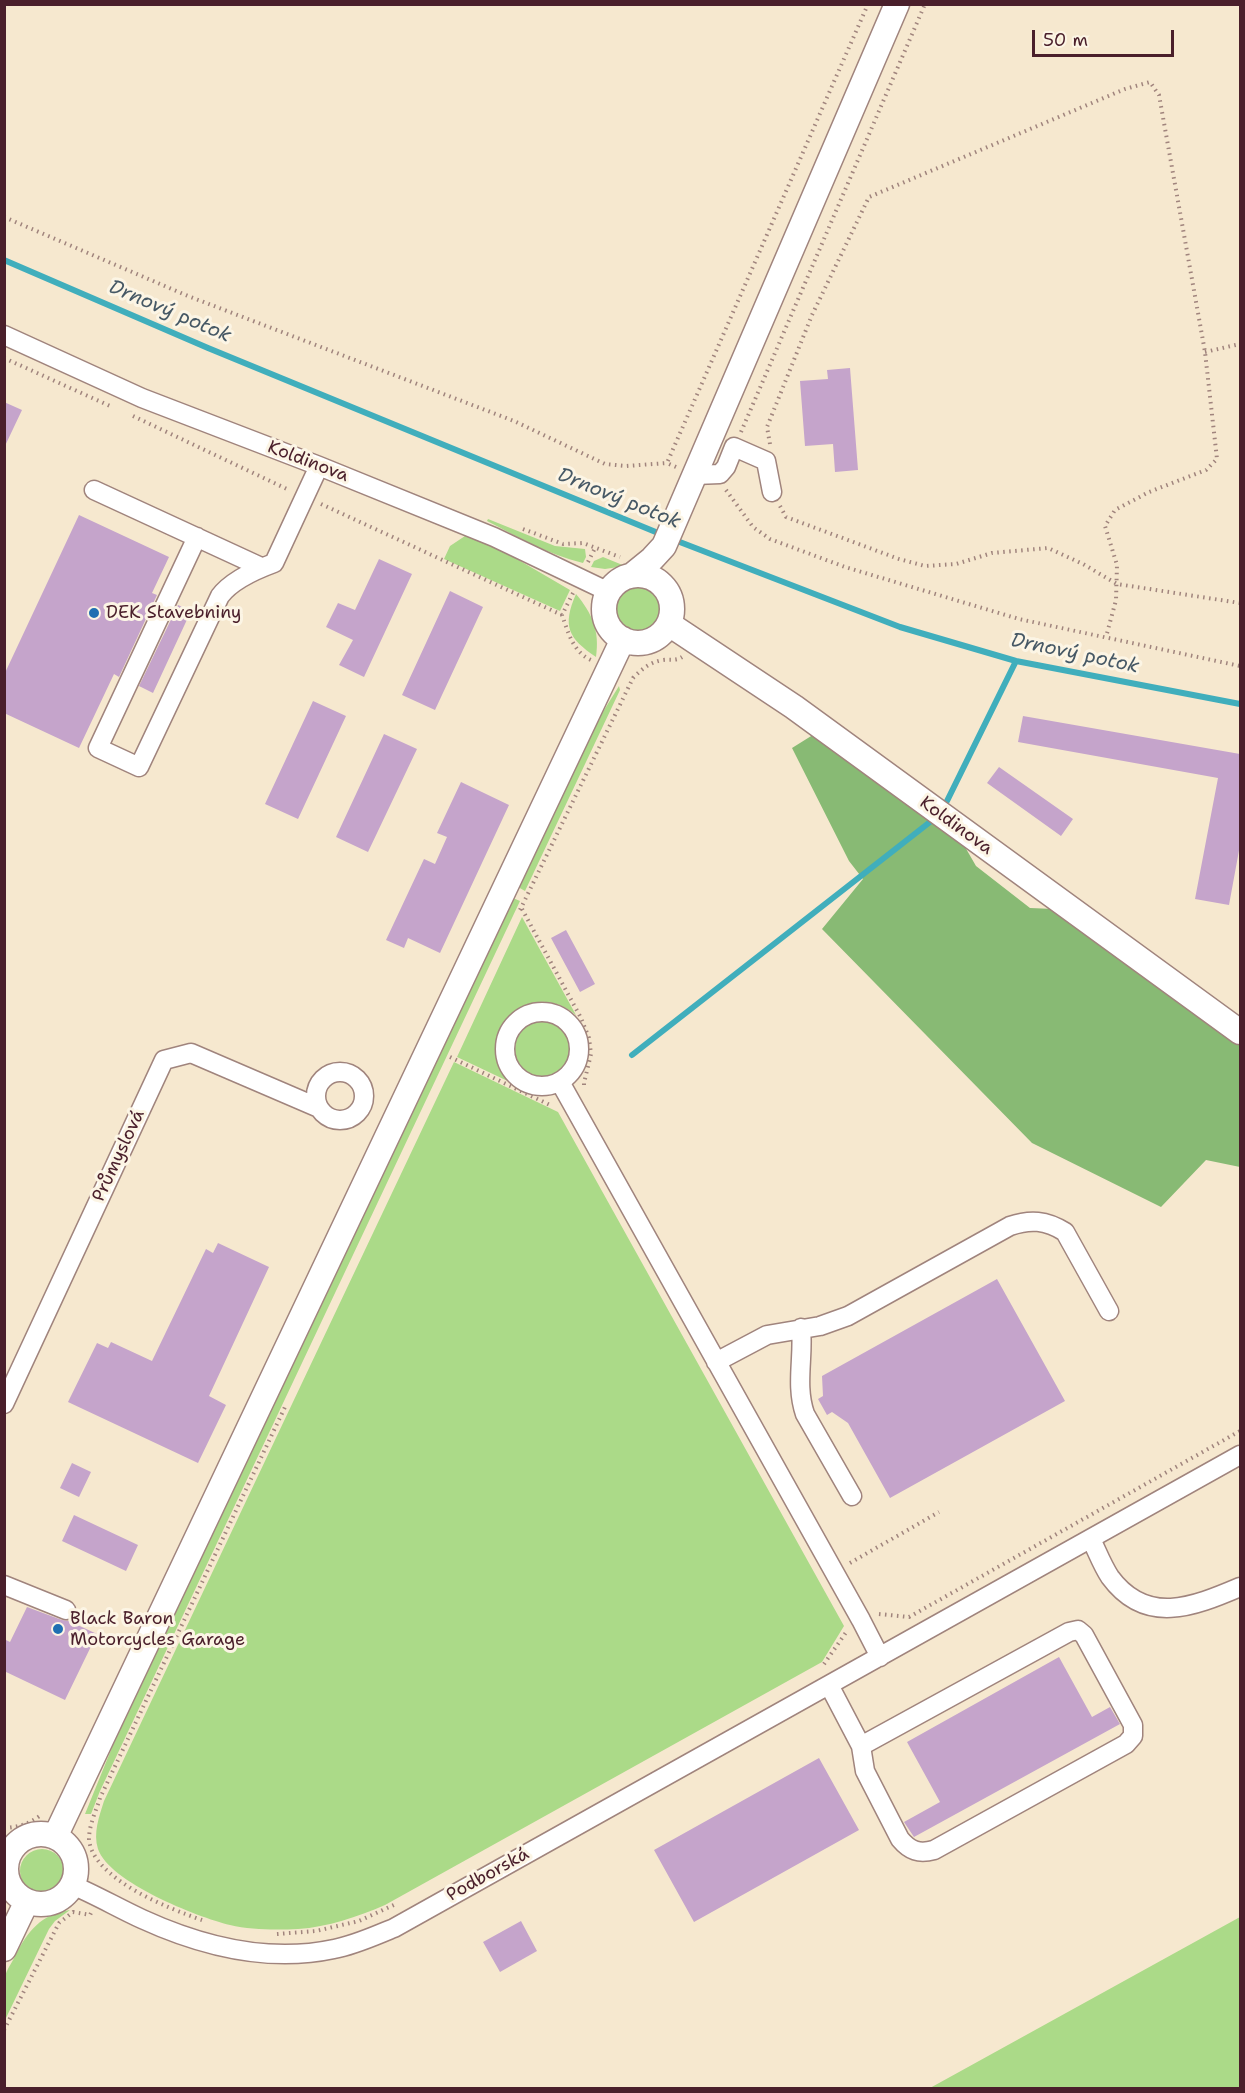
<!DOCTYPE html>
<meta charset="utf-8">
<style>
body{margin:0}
#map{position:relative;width:1245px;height:2093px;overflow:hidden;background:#f6e8cf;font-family:"Shantell Sans",sans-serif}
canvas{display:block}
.frame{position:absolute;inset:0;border:6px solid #4a1f2b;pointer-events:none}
.scale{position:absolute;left:1032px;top:30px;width:142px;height:27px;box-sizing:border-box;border:3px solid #4a1f2b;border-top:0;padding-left:8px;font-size:18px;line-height:21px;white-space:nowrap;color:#4a1f2b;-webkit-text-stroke:4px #fcf5e5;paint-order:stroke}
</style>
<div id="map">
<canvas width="1245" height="2093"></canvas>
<div class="frame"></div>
<div class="scale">50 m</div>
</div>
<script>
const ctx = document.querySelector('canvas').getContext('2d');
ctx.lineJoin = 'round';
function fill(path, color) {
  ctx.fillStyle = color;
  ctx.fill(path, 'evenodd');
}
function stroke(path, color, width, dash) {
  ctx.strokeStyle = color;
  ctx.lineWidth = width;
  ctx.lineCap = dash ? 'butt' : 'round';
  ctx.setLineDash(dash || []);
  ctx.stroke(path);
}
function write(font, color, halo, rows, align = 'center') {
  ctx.font = font + ' "Shantell Sans",sans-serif';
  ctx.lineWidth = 6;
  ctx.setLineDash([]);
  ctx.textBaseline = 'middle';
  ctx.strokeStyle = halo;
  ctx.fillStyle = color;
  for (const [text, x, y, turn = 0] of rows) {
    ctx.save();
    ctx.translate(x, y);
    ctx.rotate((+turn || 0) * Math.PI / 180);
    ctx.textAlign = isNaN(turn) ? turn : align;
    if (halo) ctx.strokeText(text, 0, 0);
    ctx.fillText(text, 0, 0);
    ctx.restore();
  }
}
fill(new Path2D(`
 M 488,519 L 555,546 L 585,549 L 586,557 L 583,563 C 549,555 518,537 487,521 Z
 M 465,536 L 486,541 L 570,590 L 560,611 L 444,559 L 450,546 Z
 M 603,557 L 625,566 L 605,569 L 591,567 L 594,561 Z
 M614 610a23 23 0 1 1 46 0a23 23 0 1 1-46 0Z
 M 576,594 C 592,613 600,631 596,657 C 568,638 562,626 576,594 Z
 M 619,686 L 620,690 L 525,891 L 518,887 L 596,723 Z
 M 513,898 L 520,901 L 100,1791 L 91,1814 L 85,1814 L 113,1745 Z
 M 522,917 L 576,1015 C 525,973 466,1041 514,1084 L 457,1057 Z
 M515 1049a28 28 0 1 1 56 0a28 28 0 1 1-56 0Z
 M 454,1062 L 558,1112 L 844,1626 L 822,1662 L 385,1905 C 357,1917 328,1927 298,1929 C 276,1930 251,1930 230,1925 C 197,1917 109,1882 98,1849 C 93,1833 99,1817 104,1801 Z
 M20 1871a22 22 0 1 1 44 0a22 22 0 1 1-44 0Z
 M 70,1910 L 55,1921 L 49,1929 L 5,2020 C 4,2007 1,1990 5,1977 C 6,1970 12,1963 15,1956 C 28,1931 41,1914 70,1910 Z
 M 1240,1917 L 1240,2088 L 930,2088 Z`), '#abda88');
fill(new Path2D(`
 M 816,733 L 961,840 L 976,866 L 1030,908 L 1054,909 L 1240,1045 L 1240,1167 L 1206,1160 L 1161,1207 L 1032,1143 L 822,929 L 863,879 L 849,861 L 792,748 Z`), '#88ba74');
stroke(new Path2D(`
 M 4,260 L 208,348 L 663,535
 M 672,539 L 900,627 L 1016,661 L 1240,704
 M 947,801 L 1016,661
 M 632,1055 L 930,822`), '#40aebc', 6);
fill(new Path2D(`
 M 850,368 L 858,470 L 835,472 L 833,444 L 805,446 L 800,381 L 828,379 L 827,370 Z
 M 4,402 L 22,410 L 4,448 Z
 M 79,515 L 169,557 L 152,593 L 157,595 L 119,677 L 114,674 L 79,748 L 4,713 L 4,675 Z
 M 379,559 L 412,574 L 364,677 L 339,665 L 353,640 L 326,627 L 338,603 L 355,610 Z
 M 450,591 L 483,607 L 435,710 L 402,695 Z
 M 178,605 L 191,611 L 153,693 L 139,686 Z
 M 313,701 L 346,716 L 298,819 L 265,804 Z
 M 1023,716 L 1240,754 L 1240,845 L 1229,905 L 1195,899 L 1218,778 L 1018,742 Z
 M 384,734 L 417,749 L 368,852 L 336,837 Z
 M 999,767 L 1073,819 L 1061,836 L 987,783 Z
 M 461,782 L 509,805 L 440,953 L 408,938 L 404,948 L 386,940 L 424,859 L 435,864 L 447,837 L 437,833 Z
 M 566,930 L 595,984 L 580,992 L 551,938 Z
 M 218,1243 L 269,1267 L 209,1396 L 226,1405 L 198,1463 L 68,1402 L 97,1343 L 108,1348 L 111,1342 L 152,1361 L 206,1249 L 213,1253 Z
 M 997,1279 L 1065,1401 L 890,1498 L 848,1423 L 832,1412 L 827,1415 L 818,1399 L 823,1396 L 822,1376 Z
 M 72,1463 L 91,1472 L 79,1497 L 60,1488 Z
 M 74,1515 L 138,1545 L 126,1571 L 62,1541 Z
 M 27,1607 L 62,1620 L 69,1621 L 97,1634 L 65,1700 L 4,1671 L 4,1639 L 10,1642 Z
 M 1059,1657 L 1092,1717 L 1110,1707 L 1120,1724 L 914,1837 L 904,1822 L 940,1802 L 907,1742 Z
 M 819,1758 L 859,1830 L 694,1922 L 654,1850 Z
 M 521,1921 L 537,1951 L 500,1972 L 483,1942 Z`), '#c5a4cb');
const minor = new Path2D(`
 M 4,335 L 142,398 L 319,466 L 494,537 L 609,592
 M 695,475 L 720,474 L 726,467 L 734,447 L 766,461 L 772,492
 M 94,490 L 261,567
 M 197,537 L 98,748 L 139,767 L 220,596 C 232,580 255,570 274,563 L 319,466
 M505 1049a37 37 0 1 1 74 0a37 37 0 1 1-74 0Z
 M316 1096a24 24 0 1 1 48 0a24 24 0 1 1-48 0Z
 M 560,1082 L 861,1620 L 880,1657
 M 801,1328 C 804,1357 795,1385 805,1414 L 852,1496
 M 716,1362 L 767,1335 L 820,1326 L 848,1316 L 1010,1226 C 1030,1219 1046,1220 1065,1232 L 1109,1311
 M 4,1404 L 164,1060 L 191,1053 L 319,1108
 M 1091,1539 C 1097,1551 1102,1565 1110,1577 C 1146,1626 1193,1607 1240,1587
 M 4,1585 L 66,1610
 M 829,1685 L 861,1746 L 865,1771 L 900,1839 C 910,1851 919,1854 934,1850 L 1126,1744 L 1133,1736 L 1133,1725 L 1084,1635 L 1078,1630 L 1069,1632 L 861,1746
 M 4,1853 L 9,1855
 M 72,1885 C 96,1895 118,1908 142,1919 C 201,1946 269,1963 334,1949 C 355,1945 374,1936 394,1928 L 1240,1455`);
const major = new Path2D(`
 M604 609a34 34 0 1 1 68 0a34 34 0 1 1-68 0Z
 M 631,576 L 652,559 L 664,546 L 897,4
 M 669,624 L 794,707 L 1240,1032
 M6 1869a35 35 0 1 1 70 0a35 35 0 1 1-70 0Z
 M 55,1837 L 623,639
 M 4,1949 L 27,1901`);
stroke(minor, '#a0847d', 21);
stroke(major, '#a0847d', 27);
stroke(new Path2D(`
 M 4,217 L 188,296 L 514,421 L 605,464 L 626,466 L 667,463
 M 1205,352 L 1240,344
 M 4,358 L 110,406
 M 133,416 L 289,490
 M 741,432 L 925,4
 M 770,444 L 767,427 L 812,315 L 869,197 L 1125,89 L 1150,82 L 1159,95 L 1205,352 L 1217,459 L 1206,470 L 1149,492 L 1115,510 L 1105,526 L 1117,565 L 1116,600 L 1106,637
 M 676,467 L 667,463 L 868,4
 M 726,490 L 753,527 L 770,539 L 845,567 L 1019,619 L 1240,666
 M 321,504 L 562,615
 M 780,506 L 786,517 L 899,559 L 925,566 L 956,564 L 992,553 L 1048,548 L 1083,564 L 1117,584 L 1240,603
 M 523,529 L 563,544 L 583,543 L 620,557
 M 588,562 L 595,548
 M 573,593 L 562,615 C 568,632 573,652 591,660
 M 522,909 L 581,1018 L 589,1038 L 591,1054 L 584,1083 L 584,1087
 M 520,910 L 633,678 C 642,669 650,662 663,660 C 670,659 676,661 682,657
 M 450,1057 L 552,1106
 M 850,1563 L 939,1512
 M 879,1614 L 909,1617 L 1240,1431
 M 824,1664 L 847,1631
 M 4,1828 C 19,1827 29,1824 41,1815
 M 202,1920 C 170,1909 92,1879 89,1839 C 89,1825 96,1811 100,1798 L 285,1407
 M 277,1934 L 316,1931 L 359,1921 L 396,1904
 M 4,2030 L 59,1923 L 73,1912 L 90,1915 L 91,1913`), '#a0847d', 4, [1.5, 4.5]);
stroke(minor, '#fff', 18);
stroke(major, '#fff', 24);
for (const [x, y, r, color] of [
 [94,613,6,"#1f6fb2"],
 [58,1629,6,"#1f6fb2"]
]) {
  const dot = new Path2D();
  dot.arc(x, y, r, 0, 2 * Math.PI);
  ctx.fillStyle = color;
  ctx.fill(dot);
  stroke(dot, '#fcf5e5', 2);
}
write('18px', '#4a1f2b', '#fcf5e5', [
 ["Koldinova",308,462,21],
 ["Koldinova",956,826,36],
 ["Průmyslová",119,1156,-65],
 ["Podborská",488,1875,-29]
]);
write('18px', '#4a1f2b', '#fcf5e5', [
 ["DEK Stavebniny",106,613],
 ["Black Baron",70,1619],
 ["Motorcycles Garage",70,1640]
], 'left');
write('italic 20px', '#465865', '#fcf5e5', [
 ["Drnový potok",170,312,23],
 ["Drnový potok",619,499,22],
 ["Drnový potok",1075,654,12]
]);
</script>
